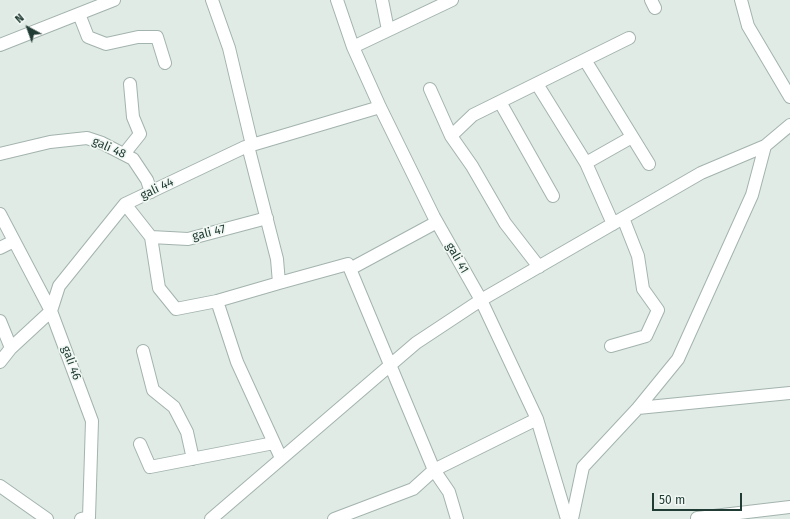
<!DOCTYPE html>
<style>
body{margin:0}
#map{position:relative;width:790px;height:519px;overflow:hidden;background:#e0ebe6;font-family:"Fira Sans",sans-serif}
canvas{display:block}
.north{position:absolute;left:8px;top:8px;width:40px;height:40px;-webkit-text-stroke:3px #f1f8f4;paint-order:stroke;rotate:319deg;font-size:11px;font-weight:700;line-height:16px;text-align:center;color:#213c34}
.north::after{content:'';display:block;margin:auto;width:14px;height:18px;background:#213c34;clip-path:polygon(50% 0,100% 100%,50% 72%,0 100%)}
.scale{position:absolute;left:652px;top:493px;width:90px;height:18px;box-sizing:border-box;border:2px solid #213c34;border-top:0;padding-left:5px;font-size:12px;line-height:14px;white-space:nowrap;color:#213c34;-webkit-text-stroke:3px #f1f8f4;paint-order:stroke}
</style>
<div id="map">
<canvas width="790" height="519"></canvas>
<div class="north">N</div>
<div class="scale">50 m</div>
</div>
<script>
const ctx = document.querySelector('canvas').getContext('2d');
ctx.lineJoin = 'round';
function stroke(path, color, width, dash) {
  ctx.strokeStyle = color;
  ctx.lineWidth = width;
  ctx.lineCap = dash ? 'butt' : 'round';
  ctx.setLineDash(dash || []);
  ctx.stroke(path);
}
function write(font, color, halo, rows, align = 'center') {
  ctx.font = font + ' "Fira Sans",sans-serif';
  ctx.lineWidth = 3.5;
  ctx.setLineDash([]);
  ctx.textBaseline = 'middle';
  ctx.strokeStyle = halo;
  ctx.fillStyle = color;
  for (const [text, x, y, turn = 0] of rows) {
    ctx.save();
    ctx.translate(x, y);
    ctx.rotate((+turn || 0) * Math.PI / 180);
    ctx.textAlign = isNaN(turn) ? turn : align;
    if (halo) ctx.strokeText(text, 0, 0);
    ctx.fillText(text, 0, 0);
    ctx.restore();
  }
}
const minor = new Path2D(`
 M 212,0 L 229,48 L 252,145
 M 337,0 L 353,47 L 380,107 L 434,217 L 481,300 L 537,419 L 567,519
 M 382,0 L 388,30
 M 651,0 L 655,8
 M 741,0 L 748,26 L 790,97
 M 79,14 L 88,37 L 106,44 L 138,37 L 157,37 L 165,63
 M 0,45 L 114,0
 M 353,47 L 452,0
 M 585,60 L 649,164
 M 537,84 L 586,163 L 613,224
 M 430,89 L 451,136
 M 500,102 L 553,196
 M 0,154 L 50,142 L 87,138 L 102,143 L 133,159 L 147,180 L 151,192
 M 124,154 L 140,134 L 133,117 L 130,84
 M 586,163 L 632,137
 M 125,204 L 151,237 L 159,288 L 176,309 L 217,301 L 279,283 L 277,259 L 248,146
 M 0,214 L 51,311 L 92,421 L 89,517 L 81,519
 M 151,237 L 188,239 L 267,218
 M 0,248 L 14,241
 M 539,267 L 505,223 L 472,166 L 451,136 L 473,115 L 629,38
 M 350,269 L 437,222
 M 279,283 L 348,264 L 434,470 L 449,492 L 457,519
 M 217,301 L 237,362 L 281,458
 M 0,321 L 11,348
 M 611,346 L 646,336 L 658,310 L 643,289 L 638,256 L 623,218
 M 143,351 L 153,390 L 174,407 L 187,432 L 193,459
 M 0,362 L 11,348 L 51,311 L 59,286 L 125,204 L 245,147 L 380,107
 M 638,408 L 678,359 L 752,195 L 765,146 L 790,125
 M 140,444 L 150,467 L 274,443
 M 0,486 L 47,519
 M 697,518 L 790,507
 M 211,519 L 416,343 L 481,300 L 701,173 L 765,146
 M 334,519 L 413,489 L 434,470 L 537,419
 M 572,519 L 583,467 L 638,408 L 790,393`);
stroke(minor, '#a3b3ad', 14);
stroke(minor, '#fff', 12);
write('12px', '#213c34', '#f1f8f4', [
 ["gali 48",109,148,24],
 ["gali 44",157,189,-25],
 ["gali 47",209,233,-14],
 ["gali 41",457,258,60],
 ["gali 46",71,363,70]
]);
</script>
